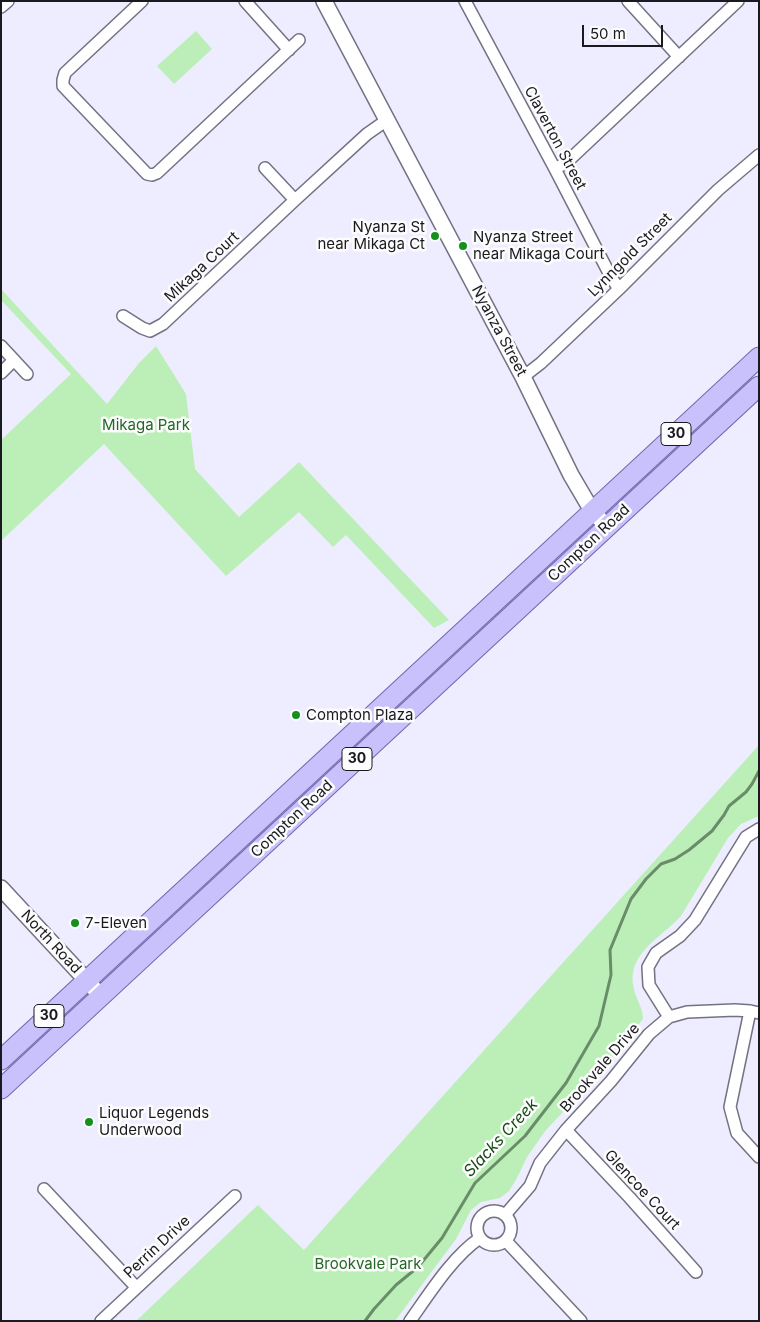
<!DOCTYPE html>
<style>
body{margin:0}
#map{position:relative;width:760px;height:1322px;overflow:hidden;background:#ededff;font-family:Inter,sans-serif}
canvas{display:block}
.frame{position:absolute;inset:0;border:2px solid #1a1920;pointer-events:none}
.scale{position:absolute;left:582px;top:25px;width:81px;height:22px;box-sizing:border-box;border:2px solid #1a1920;border-top:0;padding-left:6px;font-size:15px;line-height:18px;white-space:nowrap;color:#1a1920;-webkit-text-stroke:4px #fcfcfc;paint-order:stroke}
</style>
<div id="map">
<canvas width="760" height="1322"></canvas>
<div class="frame"></div>
<div class="scale">50 m</div>
</div>
<script>
const ctx = document.querySelector('canvas').getContext('2d');
ctx.lineJoin = 'round';
function fill(path, color) {
  ctx.fillStyle = color;
  ctx.fill(path, 'evenodd');
}
function stroke(path, color, width, dash) {
  ctx.strokeStyle = color;
  ctx.lineWidth = width;
  ctx.lineCap = dash ? 'butt' : 'round';
  ctx.setLineDash(dash || []);
  ctx.stroke(path);
}
function write(font, color, halo, rows, align = 'center') {
  ctx.font = font + ' Inter,sans-serif';
  ctx.lineWidth = 5;
  ctx.setLineDash([]);
  ctx.textBaseline = 'middle';
  ctx.strokeStyle = halo;
  ctx.fillStyle = color;
  for (const [text, x, y, turn = 0] of rows) {
    ctx.save();
    ctx.translate(x, y);
    ctx.rotate((+turn || 0) * Math.PI / 180);
    ctx.textAlign = isNaN(turn) ? turn : align;
    if (halo) ctx.strokeText(text, 0, 0);
    ctx.fillText(text, 0, 0);
    ctx.restore();
  }
}
fill(new Path2D(`
 M 196,31 L 212,49 L 174,84 L 157,66 Z
 M 1,289 L 107,404 L 139,363 L 156,346 L 186,394 L 195,469 L 239,517 L 299,462 L 449,620 L 434,628 L 346,535 L 333,547 L 299,512 L 226,576 L 104,444 L 1,541 L 1,440 L 71,374 L 1,300 Z
 M 759,745 L 759,816 L 741,824 L 728,838 L 681,916 C 661,938 625,954 634,989 C 636,999 643,1008 643,1019 L 598,1075 L 546,1130 L 527,1157 L 516,1180 L 509,1191 L 500,1198 L 481,1202 L 471,1210 L 456,1239 L 395,1321 L 136,1321 L 258,1205 L 304,1250 Z`), '#bbefb7');
stroke(new Path2D(`
 M 365,1321 L 374,1309 L 396,1285 L 418,1267 L 442,1238 L 475,1183 L 525,1136 L 566,1083 L 599,1026 L 611,975 L 610,950 L 631,899 L 646,879 L 661,864 L 675,859 L 689,850 L 712,831 L 724,815 L 729,806 L 746,792 L 752,784 L 759,771`), '#698c69', 3);
const minor = new Path2D(`
 M 142,1 L 65,73 L 63,80 L 63,86 L 147,174 L 152,175 L 157,173 L 299,40
 M 245,1 L 289,50
 M 465,1 L 555,169 L 611,277 L 619,289
 M 628,1 L 679,57
 M 1,7 L 8,1
 M 265,168 L 295,200
 M 555,169 L 567,162 L 738,1
 M 123,316 L 142,328 L 150,331 L 163,324 L 295,200 L 367,134 L 387,120
 M 1,346 L 27,374
 M 1,373 L 14,360
 M 523,377 L 541,363 L 619,289 L 718,190 L 759,155
 M 750,1011 L 730,1107 L 737,1133 L 759,1157
 M 669,1017 L 649,985 L 648,967 L 656,953 L 680,936 L 695,920 L 746,837 L 759,829
 M 566,1130 L 630,1198 L 696,1272
 M 44,1189 L 136,1287
 M477 1228a17 17 0 1 1 34 0a17 17 0 1 1-34 0Z
 M 505,1215 L 530,1186 L 540,1163 L 566,1130 L 611,1081 L 649,1034 L 669,1017 L 687,1012 L 735,1010 L 750,1011 L 759,1013
 M 506,1241 L 581,1321
 M 101,1321 L 235,1196
 M 410,1321 C 429,1294 453,1256 480,1238`);
const tertiary = new Path2D(`
 M 324,1 L 523,377 L 571,475 L 588,504 L 606,527
 M 1,888 L 101,996`);
const primary = new Path2D(`
 M 1,1060 L 759,357
 M 1,1089 L 759,386`);
stroke(minor, '#737282', 14);
stroke(tertiary, '#737282', 18);
stroke(primary, '#736bae', 21);
stroke(minor, '#fff', 11);
stroke(tertiary, '#fff', 15);
stroke(primary, '#c8c1fc', 19);
for (const [x, y, r, color] of [
 [435,236,5,"#16901d"],
 [463,246,5,"#16901d"],
 [296,715,5,"#16901d"],
 [75,923,5,"#16901d"],
 [89,1122,5,"#16901d"]
]) {
  const dot = new Path2D();
  dot.arc(x, y, r, 0, 2 * Math.PI);
  ctx.fillStyle = color;
  ctx.fill(dot);
  stroke(dot, '#fcfcfc', 2);
}
for (const [x, y, w] of [
 [676,434,30],
 [357,759,30],
 [49,1016,30]
]) {
  const box = new Path2D();
  box.roundRect(x - w / 2, y - 11.5, w, 23, 4);
  ctx.fillStyle = '#fcfcfc';
  ctx.fill(box);
  stroke(box, '#1a1920', 1);
}
write('bold 14px', '#1a1920', null, [
 ["30",676,434],
 ["30",357,759],
 ["30",49,1016]
]);
write('15px', '#1a1920', '#fcfcfc', [
 ["Claverton Street",555,138,62],
 ["Lynngold Street",630,255,-45],
 ["Mikaga Court",202,267,-43],
 ["Nyanza Street",499,331,62],
 ["Compton Road",589,543,-43],
 ["Compton Road",292,819,-43],
 ["North Road",51,942,47],
 ["Brookvale Drive",600,1068,-49],
 ["Glencoe Court",642,1190,47],
 ["Perrin Drive",157,1247,-43]
]);
write('15px', '#1a1920', '#fcfcfc', [
 ["Nyanza St",425,227,"right"],
 ["near Mikaga Ct",425,244,"right"],
 ["Nyanza Street",473,237],
 ["near Mikaga Court",473,254],
 ["Compton Plaza",306,715],
 ["7-Eleven",85,923],
 ["Liquor Legends",99,1113],
 ["Underwood",99,1130]
], 'left');
write('15px', '#226723', '#fcfcfc', [
 ["Mikaga Park",146,425],
 ["Brookvale Park",368,1264]
]);
write('italic 16px', '#154915', '#fcfcfc', [
 ["Slacks Creek",501,1138,-47]
]);
</script>
